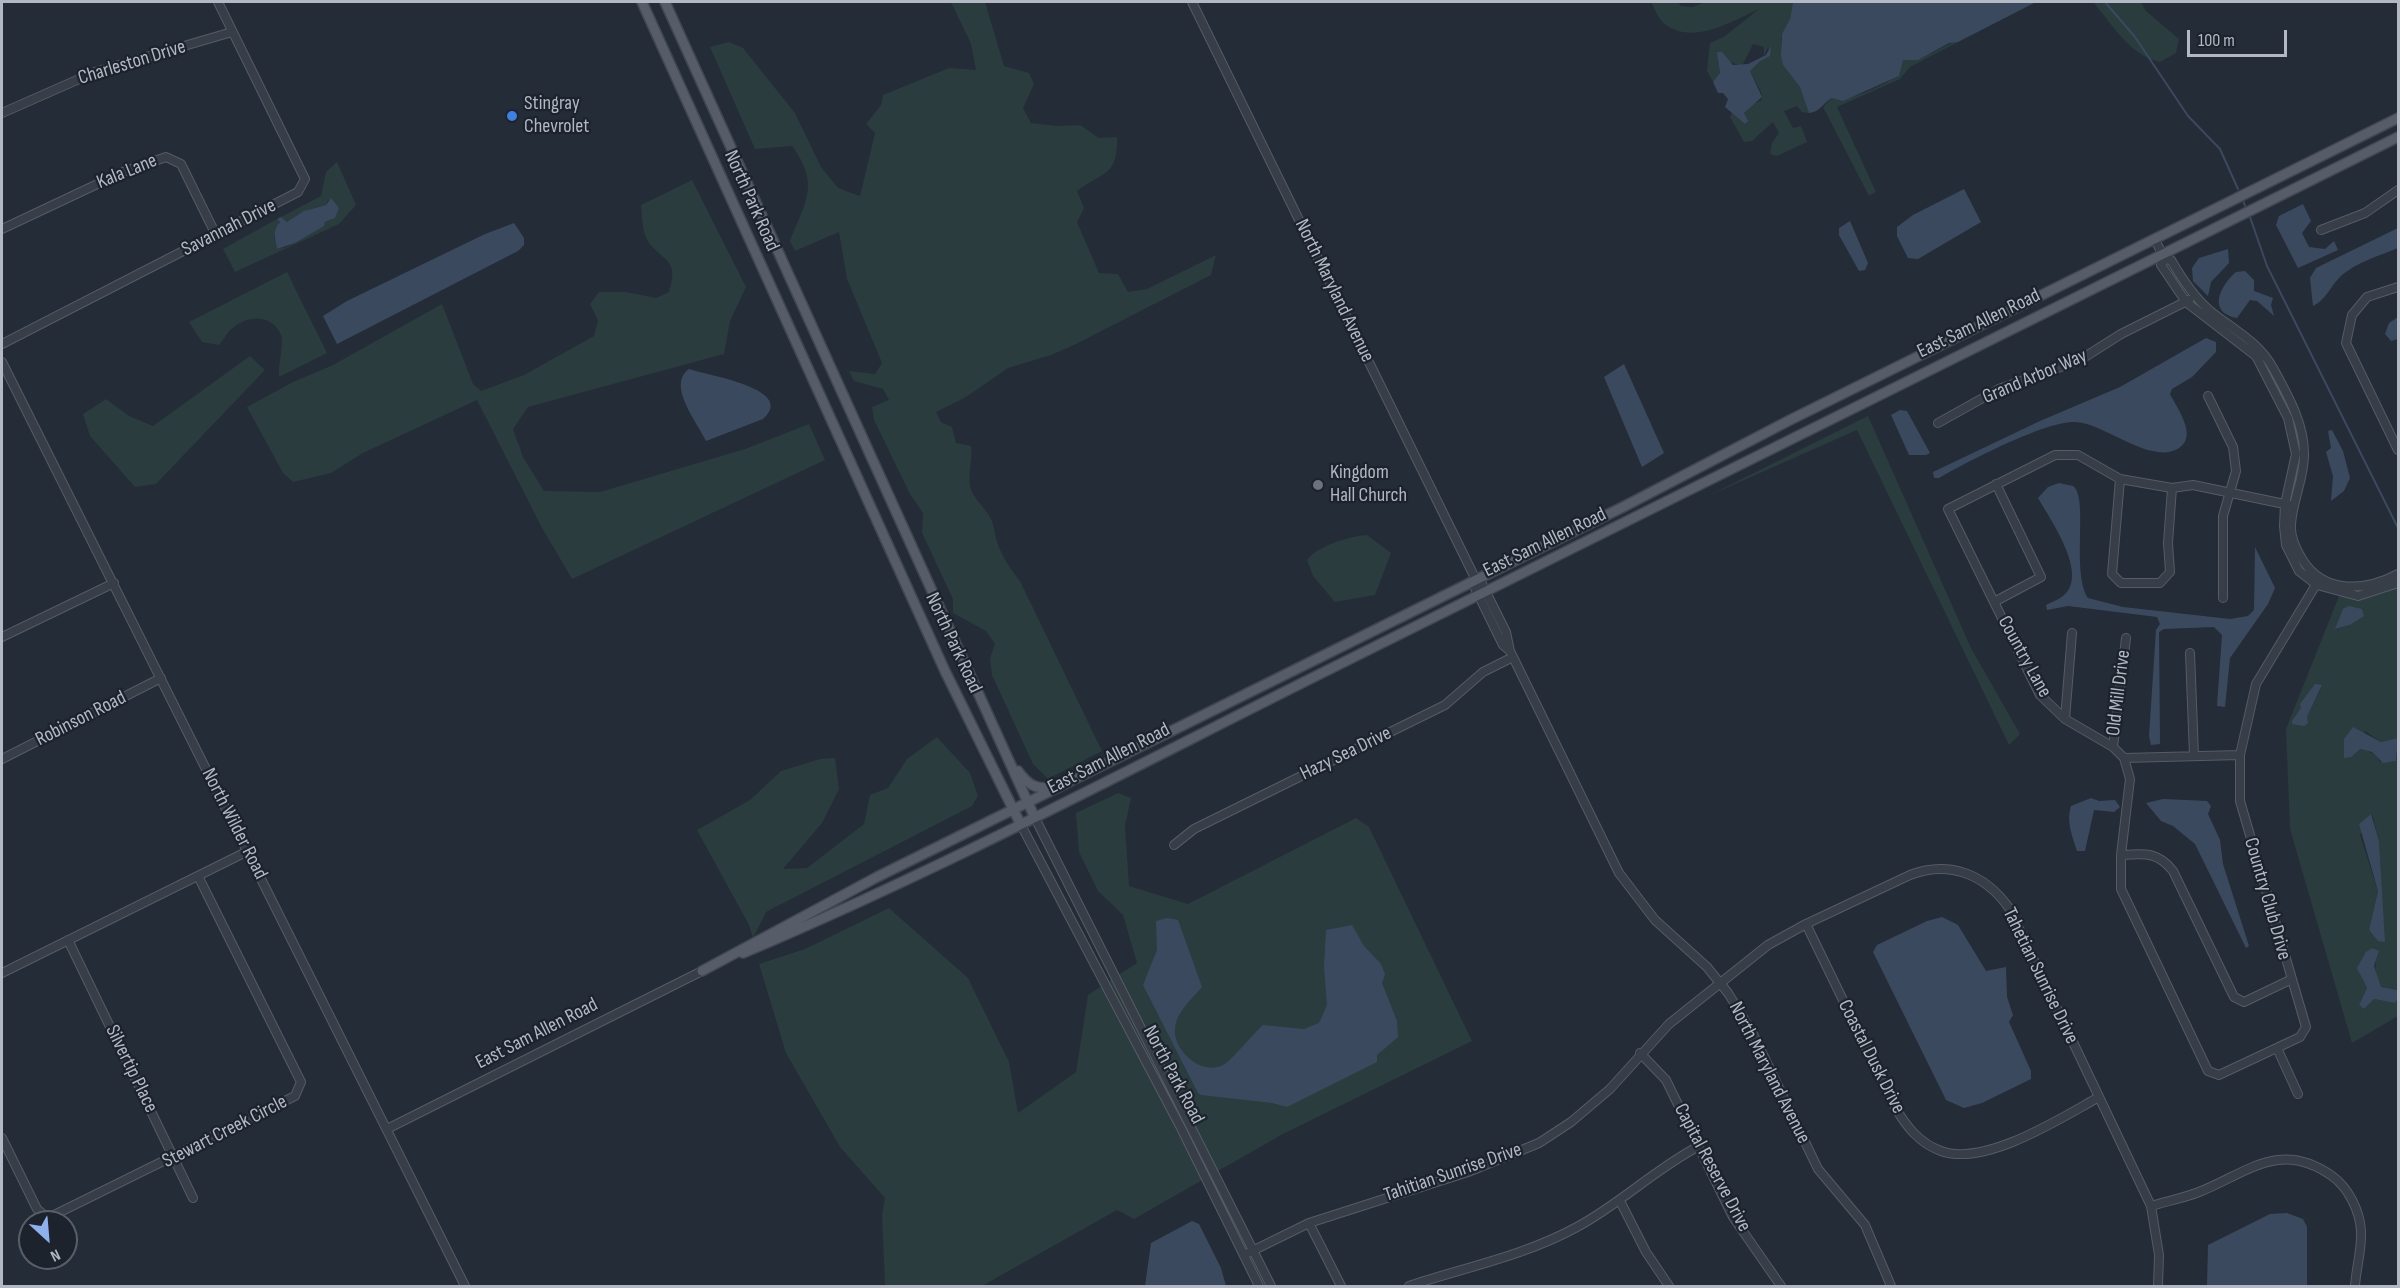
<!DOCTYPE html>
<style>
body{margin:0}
#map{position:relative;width:2400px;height:1288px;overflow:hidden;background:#242c37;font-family:"Sofia Sans Condensed",sans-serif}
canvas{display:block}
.frame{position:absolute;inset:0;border:3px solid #b2b9c4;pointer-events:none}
.north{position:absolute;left:18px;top:1210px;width:60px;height:60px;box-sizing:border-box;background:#1d232d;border:2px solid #595f69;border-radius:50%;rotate:154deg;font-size:16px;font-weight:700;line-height:24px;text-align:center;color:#b2b9c4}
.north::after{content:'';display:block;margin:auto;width:21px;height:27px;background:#90b0ec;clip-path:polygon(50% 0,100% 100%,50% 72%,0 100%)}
.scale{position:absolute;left:2187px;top:30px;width:100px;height:27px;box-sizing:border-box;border:3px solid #b2b9c4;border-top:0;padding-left:8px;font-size:18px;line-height:21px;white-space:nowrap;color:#b2b9c4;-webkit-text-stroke:4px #1d232d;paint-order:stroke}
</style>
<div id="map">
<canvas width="2400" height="1288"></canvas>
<div class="frame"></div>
<div class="north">N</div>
<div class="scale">100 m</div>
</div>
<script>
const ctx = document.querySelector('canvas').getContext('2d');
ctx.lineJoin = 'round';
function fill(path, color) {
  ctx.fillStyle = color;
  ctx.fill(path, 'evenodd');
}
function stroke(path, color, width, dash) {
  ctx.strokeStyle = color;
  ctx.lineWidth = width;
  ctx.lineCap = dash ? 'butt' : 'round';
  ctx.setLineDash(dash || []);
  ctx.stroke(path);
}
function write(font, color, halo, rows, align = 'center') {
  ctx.font = font + ' "Sofia Sans Condensed",sans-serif';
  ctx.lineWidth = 4.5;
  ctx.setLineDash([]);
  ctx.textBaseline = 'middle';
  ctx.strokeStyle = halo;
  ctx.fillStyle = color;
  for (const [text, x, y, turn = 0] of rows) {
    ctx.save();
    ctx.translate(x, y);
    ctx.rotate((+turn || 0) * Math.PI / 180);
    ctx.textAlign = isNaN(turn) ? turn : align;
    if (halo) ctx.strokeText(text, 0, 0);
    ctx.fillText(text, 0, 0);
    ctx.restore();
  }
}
fill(new Path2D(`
 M 951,2 L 985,2 L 1004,66 L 1029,73 L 1034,84 L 1023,108 L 1031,123 L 1059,126 L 1080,125 L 1099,138 L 1117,137 C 1118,176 1104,171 1077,191 L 1084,208 L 1077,222 L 1099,273 L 1118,274 L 1128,292 L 1147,289 L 1216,255 L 1211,275 L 1074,345 L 1051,355 L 1008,368 L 966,397 L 936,412 L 941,422 L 952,427 L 956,443 L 971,446 C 973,461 966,478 972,492 C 977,502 986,509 991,519 C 995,528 995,537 998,545 C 1004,559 1011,570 1020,581 L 1102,751 L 1048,779 L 1033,764 L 992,675 L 990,658 L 995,644 L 986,631 L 953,613 L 953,599 L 922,533 L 923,513 L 910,494 L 874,420 L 872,407 L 889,400 L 883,389 L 854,381 L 849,371 L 875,374 L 882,363 L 847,279 L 839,232 L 795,251 L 790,241 C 806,200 820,185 792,146 L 755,149 L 710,47 L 729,42 L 743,48 L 795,113 L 821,167 L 838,188 L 860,196 L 875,133 L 866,124 L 881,105 L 883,95 L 949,68 L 976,70 L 971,44 Z
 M 1651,2 L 1678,2 L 1681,6 L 1693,7 L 1705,2 L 1793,2 L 1790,19 L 1781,39 L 1783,65 L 1800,87 L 1807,101 L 1809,113 L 1802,112 L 1797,106 L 1784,111 L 1793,128 L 1801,126 L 1807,142 L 1777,156 L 1770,154 L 1772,143 L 1779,133 L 1773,122 L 1752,141 L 1744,142 L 1730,117 L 1732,113 L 1746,124 L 1747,119 L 1744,113 L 1753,104 L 1762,100 L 1762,94 L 1750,71 L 1760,60 L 1770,56 L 1768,47 L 1764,56 L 1764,47 L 1753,44 L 1742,66 L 1718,58 L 1720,73 L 1713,82 L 1707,71 L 1710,43 L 1725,36 L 1759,9 C 1733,21 1694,45 1666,25 C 1659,21 1655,9 1651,2 Z
 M 2093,2 L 2141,2 L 2146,11 L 2179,39 L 2176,53 L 2160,62 C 2130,56 2112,24 2093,2 Z
 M 1955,41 L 1958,42 L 1910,67 L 1900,79 L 1837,107 L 1876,192 L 1869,196 L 1823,107 L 1832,98 C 1854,101 1879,86 1899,76 L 1902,60 L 1918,60 Z
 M 337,162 L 356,205 L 339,224 L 235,272 L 223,249 L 277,219 L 280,222 L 274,238 L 277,249 C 301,246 314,226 334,218 L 339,208 L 328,200 L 326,205 L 314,208 L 287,222 L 281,217 L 321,196 L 326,172 Z
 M 692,180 L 746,287 L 730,321 L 724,354 L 528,407 L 513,429 L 523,457 L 544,491 L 600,492 L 745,449 L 809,424 L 825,460 L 572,579 L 541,526 L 477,400 L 363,453 L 331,473 L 293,482 L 283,473 L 247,407 L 293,382 L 333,365 L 442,304 L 473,384 L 481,391 L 524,375 L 594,336 L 598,320 L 590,304 L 599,292 L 626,292 L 656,298 L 669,292 C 679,259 665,263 649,243 C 642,233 642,217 641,205 Z
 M 287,272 L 327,353 L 279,377 C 278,366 284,342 281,335 C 272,314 249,315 234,327 C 228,331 224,339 219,345 L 202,342 L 189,322 Z
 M 250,356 L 265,370 L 156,484 L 135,487 L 90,436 L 83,414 L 106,399 L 129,416 L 153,426 Z
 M 1868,416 L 1971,648 L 2020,734 L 2009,745 L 1857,430 L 1708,496 Z
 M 1367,535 L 1391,553 L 1375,595 L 1335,602 L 1313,576 L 1307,560 C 1317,546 1350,536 1367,535 Z
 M 2398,577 L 2398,738 L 2381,742 L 2365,731 L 2355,753 L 2358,749 C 2368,750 2374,752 2380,762 L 2392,762 L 2398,758 L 2398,992 L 2381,987 C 2374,973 2374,966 2379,951 L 2360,974 L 2367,988 L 2359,1005 L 2364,1009 L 2374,999 L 2395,1003 L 2398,999 L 2398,1016 L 2352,1043 L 2290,829 L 2286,729 L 2341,591 ZM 2362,609 L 2363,616 L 2350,625 L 2336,629 ZM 2322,686 L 2307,717 L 2292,721 ZM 2372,814 L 2379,841 L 2384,941 L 2369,931 L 2378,891 L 2360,835 Z
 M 937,737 L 970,773 L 978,796 L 972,806 L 766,912 L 753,938 L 749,925 L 697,830 L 750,800 L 781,771 L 820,759 L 835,758 L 839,789 L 822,823 L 783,869 L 807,868 L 864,824 L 870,795 L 888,788 L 907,759 Z
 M 1118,793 L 1131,798 L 1125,826 L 1129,886 L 1188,904 L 1356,818 L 1369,827 L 1472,1041 L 1283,1134 L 1134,1219 L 1117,1210 L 982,1286 L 885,1286 L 882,1214 L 885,1198 L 840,1147 L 786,1053 L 759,964 L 805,949 L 889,908 L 968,978 L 1009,1062 L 1018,1113 L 1076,1072 L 1088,995 L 1137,963 L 1123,915 L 1098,891 L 1079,852 L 1076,813 Z`), '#2a3c3d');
fill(new Path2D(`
 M 1793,2 L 2036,2 L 1958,42 L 1949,43 L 1918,60 L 1903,60 L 1899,76 L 1843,101 L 1832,98 C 1823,103 1820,112 1809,113 L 1800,87 L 1783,65 L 1781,56 L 1782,34 L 1790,19 Z
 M 1771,46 L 1770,56 L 1760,61 L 1750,71 L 1762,97 L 1744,113 L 1748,121 L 1745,124 L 1725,107 L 1728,99 L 1723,93 L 1718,93 L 1713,82 L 1720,73 L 1717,52 L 1722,52 L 1733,65 L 1748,64 L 1766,55 Z
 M 1964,189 L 1981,222 L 1918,259 L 1908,258 L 1897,236 L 1897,227 L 1913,215 Z
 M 331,198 L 339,208 L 335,218 L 325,222 L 324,226 L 295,243 L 277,249 C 275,239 272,231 280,222 L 277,219 L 281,217 L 287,222 L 304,211 L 326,205 Z
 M 2303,204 L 2311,221 L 2302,233 L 2309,247 L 2325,249 L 2334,241 L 2338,250 L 2298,268 L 2276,225 L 2279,216 Z
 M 1850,221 L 1868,263 L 1865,270 L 1859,271 L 1839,235 L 1839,228 Z
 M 514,223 L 524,238 L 524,245 L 518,251 L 337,344 L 323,316 L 347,301 L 485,234 Z
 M 2398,228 L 2398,248 C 2381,255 2361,261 2346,272 C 2332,281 2328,299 2313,306 L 2310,278 L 2316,268 Z
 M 2228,249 L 2229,263 L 2211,282 L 2208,296 L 2193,281 L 2192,268 L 2199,258 Z
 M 2245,271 L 2254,280 L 2254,291 L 2273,298 L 2271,305 L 2274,316 L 2257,301 L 2250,300 L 2237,318 C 2206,312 2221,285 2236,272 Z
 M 2398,317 L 2398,339 L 2391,341 L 2385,334 L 2389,323 Z
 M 2206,338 L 2216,342 L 2216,352 L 2192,377 L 2172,389 L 2170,394 C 2177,408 2198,436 2179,448 C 2151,466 2105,423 2075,422 C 2045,421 1967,462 1939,478 L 1934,478 L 1933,472 L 2040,421 L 2120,387 Z
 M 1624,364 L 1664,453 L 1642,467 L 1604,377 Z
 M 689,369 C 706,375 798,389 763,419 L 706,441 C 698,423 666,385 689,369 Z
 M 1900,410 L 1907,411 L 1930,453 L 1926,455 L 1909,455 L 1891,415 Z
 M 2332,430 L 2343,451 L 2350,478 L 2344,491 L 2331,501 L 2333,476 L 2326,452 L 2331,448 L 2328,431 Z
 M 2059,483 L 2073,486 C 2089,497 2071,572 2088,598 L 2123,607 L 2230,619 L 2248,616 L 2254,610 L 2255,547 L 2275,588 L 2268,604 L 2230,658 L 2225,707 L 2217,706 L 2222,635 L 2214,627 L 2164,629 L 2159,632 L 2160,744 L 2151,745 L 2149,736 L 2156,630 L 2160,624 L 2157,617 L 2068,606 L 2047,610 L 2046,605 C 2051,602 2058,600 2063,596 C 2090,575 2050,519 2038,498 L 2048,487 Z
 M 2349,606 L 2362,609 L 2364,616 L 2350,625 L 2335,629 L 2343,609 Z
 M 2315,684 L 2322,685 L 2307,717 L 2308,723 L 2304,726 L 2292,724 L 2292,721 L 2301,708 L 2300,704 Z
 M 2353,727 L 2381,742 L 2398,738 L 2396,761 L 2383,763 L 2372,752 L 2360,749 L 2351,757 L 2344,758 L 2344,739 Z
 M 2091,798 L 2099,801 L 2115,800 L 2120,807 L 2114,812 L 2094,810 L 2085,851 L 2077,851 C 2072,835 2066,822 2071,806 Z
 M 2163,799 L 2207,801 L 2211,806 L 2208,814 L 2220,840 L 2223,864 L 2249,946 L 2246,948 L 2195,844 L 2173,826 L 2161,821 L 2146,803 Z
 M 2371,814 L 2379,841 L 2385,942 L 2378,941 L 2369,930 L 2378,891 L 2359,824 Z
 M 1942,917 L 1958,925 L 1986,971 L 2006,967 L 2007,997 L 2013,1015 L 2009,1022 L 2031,1071 L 2031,1079 L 1982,1103 L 1964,1108 L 1946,1100 L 1873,952 L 1877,945 L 1927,921 Z
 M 1167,918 L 1178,920 L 1202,987 C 1192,999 1176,1012 1175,1029 C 1173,1051 1202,1076 1223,1065 C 1233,1059 1253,1034 1263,1025 L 1304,1029 L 1319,1023 L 1327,1005 L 1324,967 L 1326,930 L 1352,925 L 1364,946 L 1381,964 L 1385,974 L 1382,983 L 1397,1021 L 1398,1037 L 1377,1055 L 1377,1062 L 1287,1107 L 1272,1103 L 1201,1095 L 1198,1093 L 1143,985 L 1157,950 L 1156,921 Z
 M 2372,948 L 2379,951 L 2374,966 L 2381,987 L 2397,990 L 2398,999 L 2395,1003 L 2374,999 L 2364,1009 L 2359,1005 L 2367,988 L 2357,968 L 2366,952 Z
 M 2287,1213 L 2303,1219 L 2307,1227 L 2307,1286 L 2207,1286 L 2208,1245 L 2270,1214 Z
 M 1192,1221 L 1199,1224 L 1221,1268 L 1226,1286 L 1145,1286 L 1151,1243 Z`), '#3b495f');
stroke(new Path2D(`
 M 2105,2 L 2135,37 L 2188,116 L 2220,149 L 2238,189
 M 2243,200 L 2245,206
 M 2250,217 L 2267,266 L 2398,528`), '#3b495f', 2);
const minor = new Path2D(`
 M 1192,2 L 1476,580
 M 2,113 L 95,72 L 232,32
 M 2,229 L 123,172 L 166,157 L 181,164 L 216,235
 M 2321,230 L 2365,213 L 2398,190
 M 2155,240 L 2165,259 L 2171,260 C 2182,279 2193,296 2209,310 C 2232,329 2258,341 2273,368 C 2287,394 2304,423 2304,453 C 2305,477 2292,501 2291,525 C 2290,537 2296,549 2302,559 C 2324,595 2366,591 2398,574
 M 2165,259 L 2161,265 L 2186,302 L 2256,356 L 2288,418 L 2296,454 L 2285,504 L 2284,526 L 2286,545 L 2299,571 L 2317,585 L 2358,596 L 2398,583
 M 2398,287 L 2367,297 L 2352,315 L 2346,343 L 2398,450
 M 2,344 L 298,192 L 305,179 L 218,2
 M 2,362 L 465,1286
 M 2208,396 L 2233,447 L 2236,471 L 2223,516 L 2223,598
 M 1938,423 L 1999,389 L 2080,360 L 2121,334 L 2189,300
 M 2120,479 L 2112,574 L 2121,583 L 2160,583 L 2170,572 L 2168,543 L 2172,488
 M 2294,506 L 2193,485 L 2172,488 L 2120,479 L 2078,455 L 2055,455 L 1948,509 L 2040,695 L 2065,719 L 2113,747 L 2124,758 L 2130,779 L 2121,855 L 2121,889 L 2208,1071 L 2219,1075 L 2300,1037 L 2306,1027 L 2240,801 L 2240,755 L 2256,684 L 2320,578
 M 1479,578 L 1506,632 L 1510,651 L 1619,873 L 1655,920 L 1707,967 L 1728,993 L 1752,1032 L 1818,1169 L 1865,1225 L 1891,1286
 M 1472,582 L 1503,645 L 1510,651
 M 1994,602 L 2041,577 L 1996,484
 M 2,637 L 114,583
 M 2190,653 L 2194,755
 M 2065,719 L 2072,633
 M 2113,747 L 2126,638
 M 2124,758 L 2240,755
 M 2,759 L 161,678
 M 1034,816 L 1271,1286
 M 1020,823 L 1181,1128 L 1259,1286
 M 1174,845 L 1194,829 L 1445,705 L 1483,672 L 1513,657
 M 2121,855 C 2144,854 2157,851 2173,871 L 2234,997 L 2244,1002 L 2290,980
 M 1806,924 L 1895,1107 C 1906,1126 1919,1143 1941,1151 C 1985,1167 2061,1118 2099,1097
 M 68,940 L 193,1198
 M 2,973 L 248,851
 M 2277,1048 L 2298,1094
 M 1640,1053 L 1666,1080 L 1733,1217 L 1781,1286
 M 387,1129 L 702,971
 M 2,1138 L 37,1209 L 44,1215 L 52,1216 L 295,1096 L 301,1082 L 198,876
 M 1620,1201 L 1646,1252 L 1669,1286
 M 2151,1206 C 2167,1201 2184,1198 2199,1192 C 2247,1173 2280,1139 2332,1176 C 2348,1187 2360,1211 2361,1231 C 2362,1250 2356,1268 2355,1286
 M 1309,1223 L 1341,1286
 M 1244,1255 L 1309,1223 L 1468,1172 L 1539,1143 L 1571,1122 L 1610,1089 L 1669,1024 L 1768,945 L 1806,924 L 1910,875 C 1949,860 1985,874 2009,908 L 2151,1206 L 2159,1255 L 2158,1286
 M 1409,1286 C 1466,1267 1524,1256 1577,1227 C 1620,1204 1655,1169 1699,1146`);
const major = new Path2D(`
 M 642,2 L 945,671 L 1020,823
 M 665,2 L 1034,816
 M 1018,771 C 1028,785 1036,790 1054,787
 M 743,953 C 945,868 1139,764 1336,666 C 1690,490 2044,313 2398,137
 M 702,971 L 877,877 L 1625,506 L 1790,420 L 2398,118`);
stroke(minor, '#555c66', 10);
stroke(major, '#414751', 12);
stroke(minor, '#373e48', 8);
stroke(major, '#565d68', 9);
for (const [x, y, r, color] of [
 [512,116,6,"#3f7fe0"],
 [1318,485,6,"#6b7280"]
]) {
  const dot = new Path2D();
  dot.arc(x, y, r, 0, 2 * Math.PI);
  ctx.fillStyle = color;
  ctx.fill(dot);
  stroke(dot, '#1d232d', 2);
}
write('20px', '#b2b9c4', '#1d232d', [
 ["Charleston Drive",132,63,-17],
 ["Kala Lane",127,172,-22],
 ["North Park Road",751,201,66],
 ["Savannah Drive",229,228,-27],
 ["North Maryland Avenue",1334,291,64],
 ["East Sam Allen Road",1979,324,-26],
 ["Grand Arbor Way",2035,377,-23],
 ["East Sam Allen Road",1545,543,-26],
 ["North Park Road",953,643,65],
 ["Country Lane",2024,657,61],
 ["Old Mill Drive",2119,693,-83],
 ["Robinson Road",81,719,-27],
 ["Hazy Sea Drive",1346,754,-26],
 ["East Sam Allen Road",1109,759,-27],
 ["North Wilder Road",234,824,63],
 ["Country Club Drive",2267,899,74],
 ["Tahetian Sunrise Drive",2040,976,64],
 ["East Sam Allen Road",537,1034,-27],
 ["Coastal Dusk Drive",1871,1057,63],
 ["Silvertip Place",131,1069,64],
 ["North Maryland Avenue",1769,1073,63],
 ["North Park Road",1173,1075,62],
 ["Stewart Creek Circle",225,1132,-27],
 ["Capital Reserve Drive",1712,1168,62],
 ["Tahitian Sunrise Drive",1453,1173,-19]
]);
write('20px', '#b2b9c4', '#1d232d', [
 ["Stingray",524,104],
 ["Chevrolet",524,127],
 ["Kingdom",1330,473],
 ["Hall Church",1330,496]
], 'left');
</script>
